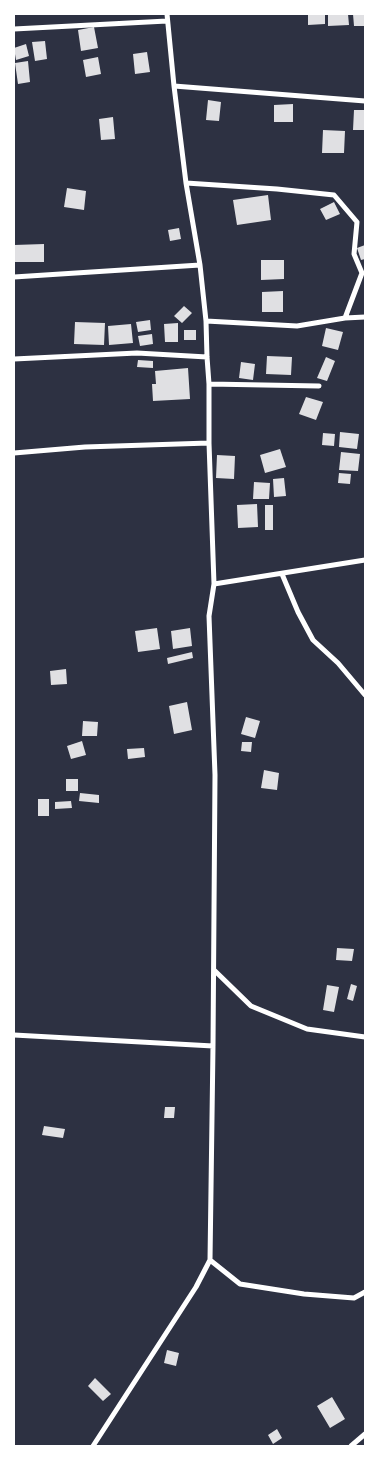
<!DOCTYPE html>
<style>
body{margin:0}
#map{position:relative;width:379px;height:1460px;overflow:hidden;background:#2d3142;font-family:Signika,sans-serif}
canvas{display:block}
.frame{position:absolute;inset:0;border:15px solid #fff;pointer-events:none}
</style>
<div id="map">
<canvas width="379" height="1460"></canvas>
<div class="frame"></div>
</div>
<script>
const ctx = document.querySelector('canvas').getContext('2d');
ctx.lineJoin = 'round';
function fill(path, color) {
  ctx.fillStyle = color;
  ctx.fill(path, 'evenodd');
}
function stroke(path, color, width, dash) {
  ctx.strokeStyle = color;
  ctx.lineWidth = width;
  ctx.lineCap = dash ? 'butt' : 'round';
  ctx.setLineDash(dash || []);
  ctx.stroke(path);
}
fill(new Path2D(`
 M 308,14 L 325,14 L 325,24 L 308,25 Z
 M 328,14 L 348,14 L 349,25 L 328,26 Z
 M 353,14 L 365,14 L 365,26 L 354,26 Z
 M 94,27 L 98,48 L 81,51 L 78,30 Z
 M 45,41 L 47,59 L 35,61 L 32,42 Z
 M 26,44 L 29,56 L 16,60 L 14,48 Z
 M 147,52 L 150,72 L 135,74 L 133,54 Z
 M 98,57 L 101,74 L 86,77 L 83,60 Z
 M 28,61 L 30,82 L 18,84 L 15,63 Z
 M 208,100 L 221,102 L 219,121 L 206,120 Z
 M 293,104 L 293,122 L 274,122 L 274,105 Z
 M 354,110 L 365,110 L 365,130 L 353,130 Z
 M 113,117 L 115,139 L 101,140 L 99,119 Z
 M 323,130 L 345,131 L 344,153 L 322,153 Z
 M 67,188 L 86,191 L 84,210 L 64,207 Z
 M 268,195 L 271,220 L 237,225 L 233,200 Z
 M 334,202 L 340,214 L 326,220 L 320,209 Z
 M 179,228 L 181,239 L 170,241 L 168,230 Z
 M 44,244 L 44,262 L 14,262 L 14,245 Z
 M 365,245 L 365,259 L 361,260 L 357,248 Z
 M 261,260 L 284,260 L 284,279 L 261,280 Z
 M 283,291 L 283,312 L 262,312 L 262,292 Z
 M 184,306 L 192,313 L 182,323 L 174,316 Z
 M 150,320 L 151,330 L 138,332 L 136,322 Z
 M 75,322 L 105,323 L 104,345 L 74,344 Z
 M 178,323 L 178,342 L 165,342 L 164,324 Z
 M 131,324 L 133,343 L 109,345 L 108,326 Z
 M 326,328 L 343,332 L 338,350 L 322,346 Z
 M 184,330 L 196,330 L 196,340 L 184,340 Z
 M 152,334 L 153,344 L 140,346 L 138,336 Z
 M 267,356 L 292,357 L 291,375 L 266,374 Z
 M 326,357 L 335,361 L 327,381 L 317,378 Z
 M 138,360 L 153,361 L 153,368 L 137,367 Z
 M 241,362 L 255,364 L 253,380 L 239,378 Z
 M 188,368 L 190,399 L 153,401 L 152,384 L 156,384 L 155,371 Z
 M 306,397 L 323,402 L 316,420 L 299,414 Z
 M 340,432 L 359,434 L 357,449 L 339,447 Z
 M 323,433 L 335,434 L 334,446 L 322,445 Z
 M 280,449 L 286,467 L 265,473 L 260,455 Z
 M 341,452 L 360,454 L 358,471 L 339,470 Z
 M 217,455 L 235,456 L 234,479 L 216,478 Z
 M 339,473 L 351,474 L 350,484 L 338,483 Z
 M 284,478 L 286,496 L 274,497 L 273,479 Z
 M 254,482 L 270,483 L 269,499 L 253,499 Z
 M 257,504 L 258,527 L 238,528 L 237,505 Z
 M 265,505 L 273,505 L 273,530 L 265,530 Z
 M 157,628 L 160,649 L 138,652 L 135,631 Z
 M 190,628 L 192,646 L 173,649 L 171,631 Z
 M 192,652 L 193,658 L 168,664 L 167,658 Z
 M 66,669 L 67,684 L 51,685 L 50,671 Z
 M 187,702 L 192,730 L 174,734 L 169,706 Z
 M 246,717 L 260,721 L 255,738 L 241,734 Z
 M 83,721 L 98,722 L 97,736 L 82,736 Z
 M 82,741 L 86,755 L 71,759 L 67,746 Z
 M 242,742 L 252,742 L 251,752 L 241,751 Z
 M 144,748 L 145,757 L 128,759 L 127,749 Z
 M 264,770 L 279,773 L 277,790 L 261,788 Z
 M 66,779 L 78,779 L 78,791 L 66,791 Z
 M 80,793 L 99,795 L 99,803 L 79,801 Z
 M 38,799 L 49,799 L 49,816 L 38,816 Z
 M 71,801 L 72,808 L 55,809 L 55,802 Z
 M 337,948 L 354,949 L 352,961 L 336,960 Z
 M 351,984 L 357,986 L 353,1001 L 347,999 Z
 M 327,985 L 339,987 L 334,1012 L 323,1010 Z
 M 165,1107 L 175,1107 L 174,1118 L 164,1118 Z
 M 44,1126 L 65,1129 L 63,1138 L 42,1135 Z
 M 167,1350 L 179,1353 L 176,1366 L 164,1363 Z
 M 95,1378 L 111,1394 L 103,1401 L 88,1386 Z
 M 332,1397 L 345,1419 L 330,1428 L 317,1406 Z
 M 277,1429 L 282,1438 L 273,1444 L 268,1435 Z`), '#e0e0e3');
stroke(new Path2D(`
 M 14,29 L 167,21
 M 174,86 L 365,101
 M 186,183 L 277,189 L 334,195 L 357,222 L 354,254 L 362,273 L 345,318
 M 14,277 L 200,265
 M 206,321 L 297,326 L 345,318 L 365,317
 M 14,359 L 137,353 L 207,357
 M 209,384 L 319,386
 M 14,453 L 85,447 L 209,443
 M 282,574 L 298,612 L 313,640 L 338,663 L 365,695
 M 214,584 L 365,560
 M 214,970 L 251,1006 L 307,1029 L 365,1037
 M 14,1035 L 213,1046
 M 210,1260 L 240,1284 L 304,1294 L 354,1298 L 365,1292
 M 93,1446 L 196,1287 L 210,1260 L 213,1046 L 215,775 L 209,616 L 214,584 L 209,443 L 209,384 L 207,357 L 206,321 L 200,265 L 186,183 L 174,86 L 167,14
 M 351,1446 L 365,1434`), '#fff', 5);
</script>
